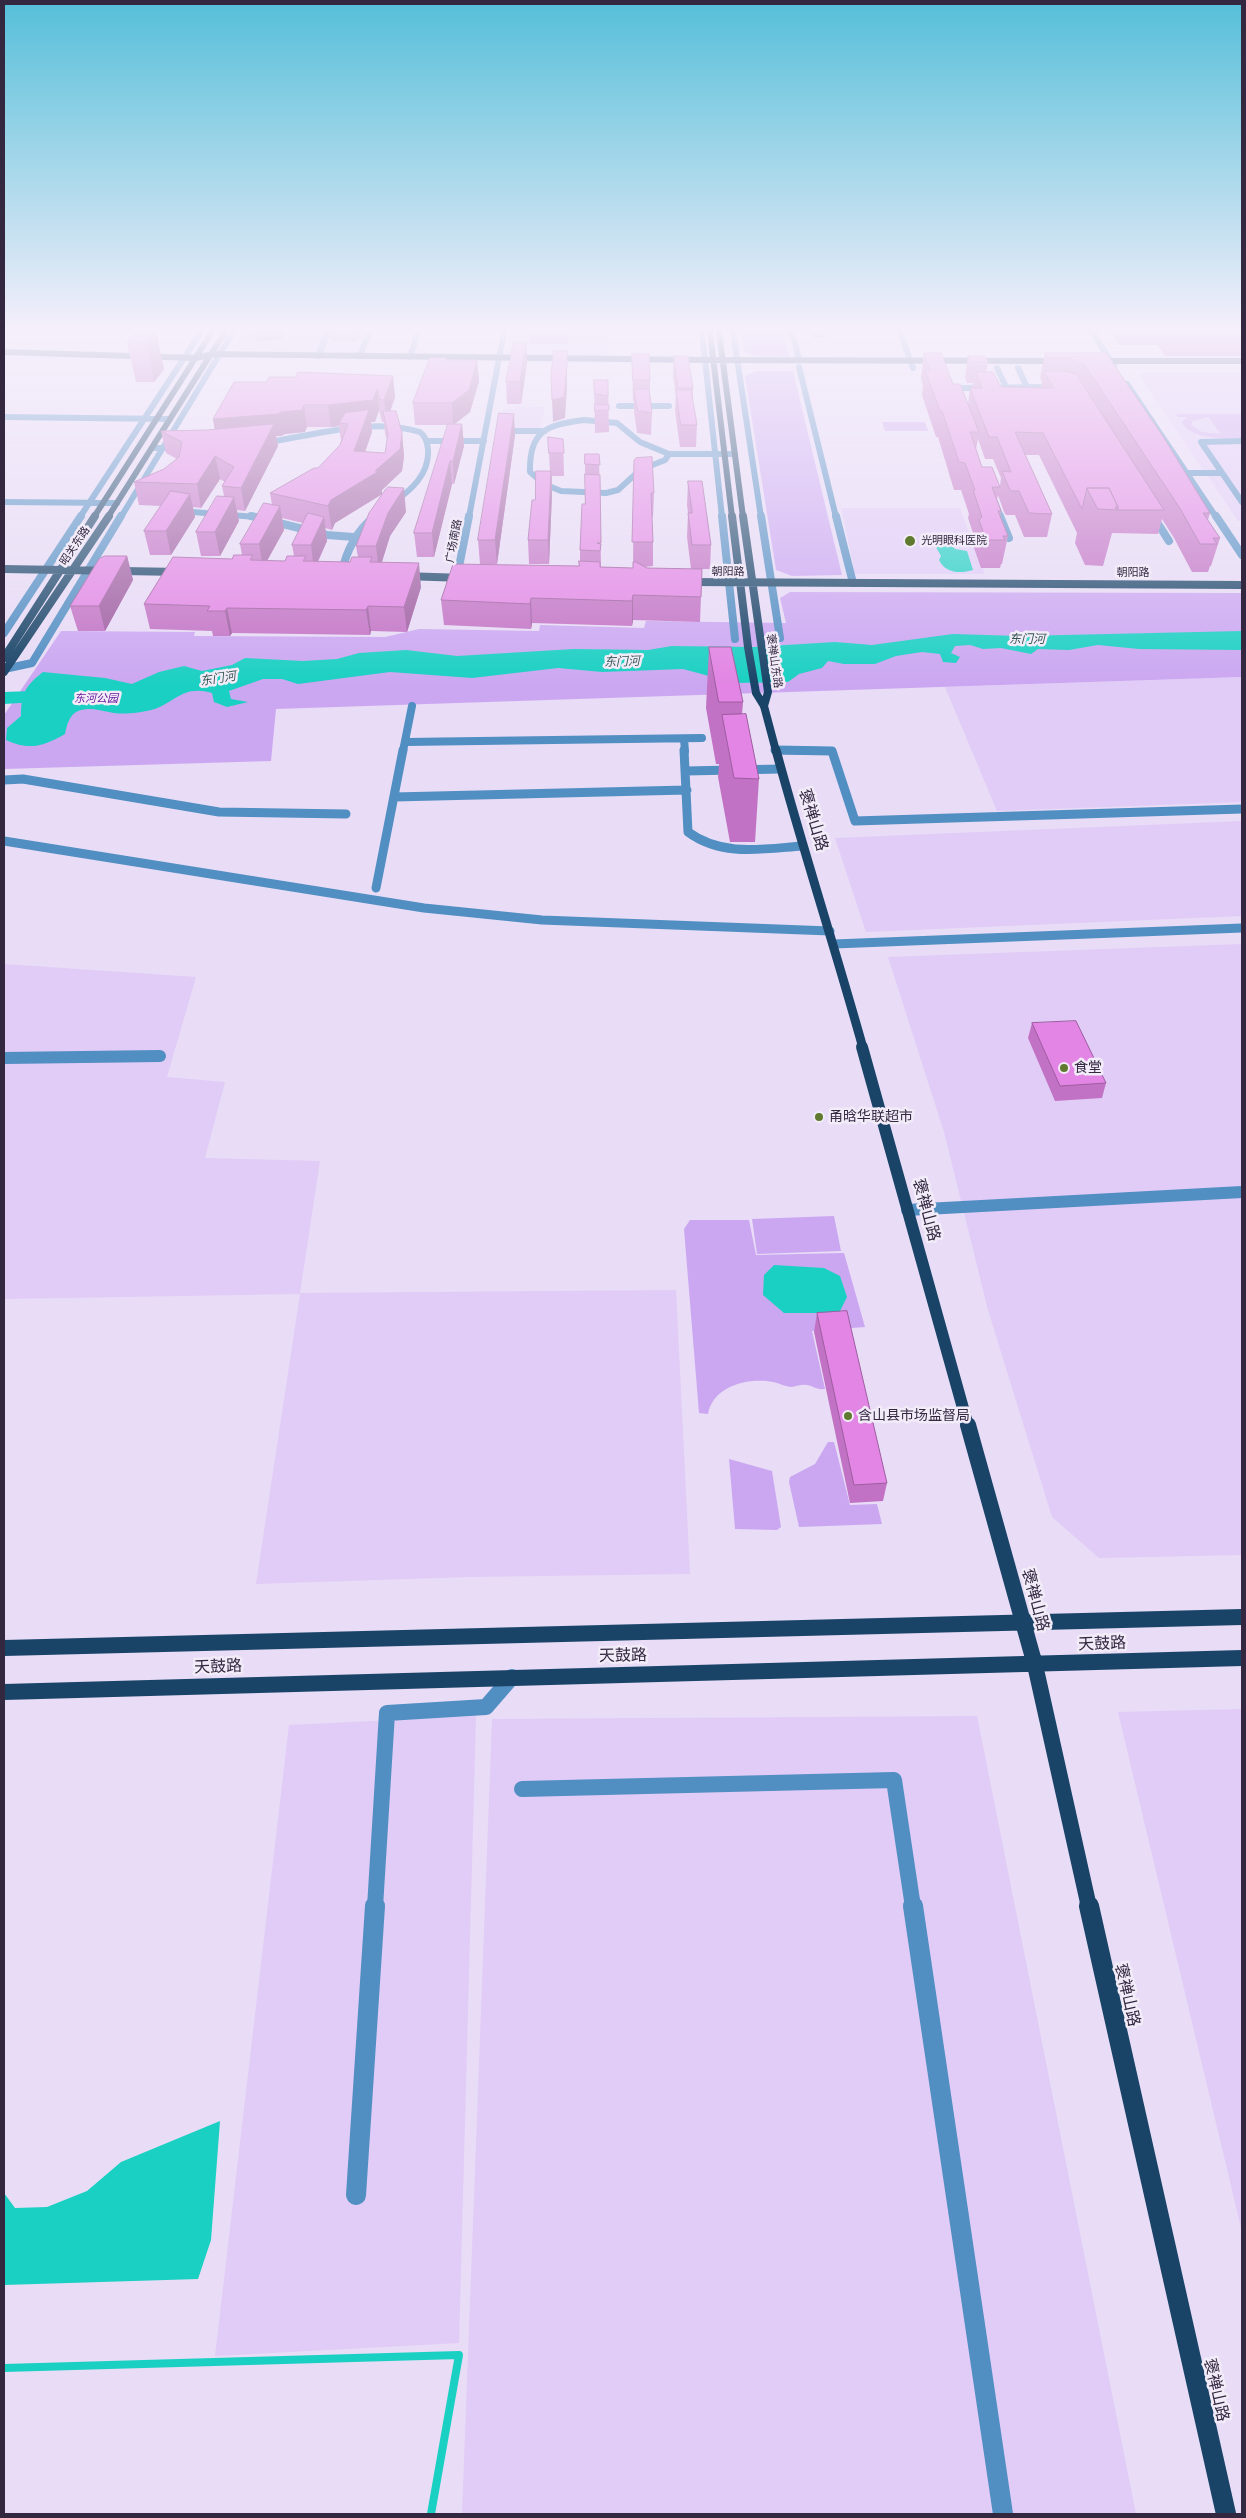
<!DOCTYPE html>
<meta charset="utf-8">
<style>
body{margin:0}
#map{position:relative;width:1246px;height:2518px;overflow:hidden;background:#e8dcf6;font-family:"IBM Plex Serif",serif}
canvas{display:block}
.frame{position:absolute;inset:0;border:5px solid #342841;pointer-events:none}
</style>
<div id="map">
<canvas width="1246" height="2518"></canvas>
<div class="frame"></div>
</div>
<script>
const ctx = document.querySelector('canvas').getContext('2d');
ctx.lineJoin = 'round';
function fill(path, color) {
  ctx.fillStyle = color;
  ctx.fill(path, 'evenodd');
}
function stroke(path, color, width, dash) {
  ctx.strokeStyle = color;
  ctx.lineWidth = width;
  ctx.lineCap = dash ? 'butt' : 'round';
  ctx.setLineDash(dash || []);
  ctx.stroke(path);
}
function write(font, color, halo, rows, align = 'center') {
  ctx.font = font + ' "IBM Plex Serif","Noto Sans SC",serif';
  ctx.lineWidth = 5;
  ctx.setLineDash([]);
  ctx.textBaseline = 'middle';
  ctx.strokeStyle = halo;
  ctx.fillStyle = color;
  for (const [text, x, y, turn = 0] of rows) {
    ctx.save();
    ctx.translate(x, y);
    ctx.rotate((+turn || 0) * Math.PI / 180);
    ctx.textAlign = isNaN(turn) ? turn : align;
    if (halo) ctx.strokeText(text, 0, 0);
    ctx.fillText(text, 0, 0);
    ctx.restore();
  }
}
fill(new Path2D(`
 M 242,332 L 365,332 L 356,353 L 241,350 L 234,348 Z
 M 511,332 L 608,332 L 608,356 L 506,355 Z
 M 1145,372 L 1242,372 L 1242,521 L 1238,521 L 1138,374 Z
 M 516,406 L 545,407 L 540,430 L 498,429 L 503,409 L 515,409 Z
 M 841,508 L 960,508 L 985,574 L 855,574 Z
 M 1242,677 L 1242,802 L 997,811 L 945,687 Z
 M 1242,821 L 1242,916 L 866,932 L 835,838 Z
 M 1242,944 L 1242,1555 L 1099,1558 L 1052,1517 L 988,1310 L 944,1132 L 888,957 Z
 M 4,964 L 196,977 L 167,1077 L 225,1082 L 205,1158 L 320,1161 L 300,1293 L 676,1290 L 690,1574 L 469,1577 L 256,1584 L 300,1294 L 4,1299 Z
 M 1242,1709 L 1242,2232 L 1118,1712 Z
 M 476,1716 L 459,2343 L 215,2356 L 289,1725 Z
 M 977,1716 L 1136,2514 L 462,2514 L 492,1719 Z`), '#e0ccf7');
fill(new Path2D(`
 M 741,332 L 782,332 L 790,357 L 756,356 L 745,352 Z
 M 756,371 L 793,371 L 842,575 L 792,576 L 776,570 L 745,376 Z
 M 1176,414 L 1242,414 L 1242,438 C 1224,438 1196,440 1183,425 L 1182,422 L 1187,417 L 1178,417 ZM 1208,417 L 1221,434 L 1202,432 L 1191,425 L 1193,421 Z
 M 925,422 L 928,431 L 885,431 L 882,422 Z
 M 790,592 L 1242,593 L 1242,677 L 276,709 L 271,761 L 4,769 L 4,715 L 61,631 L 195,632 L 194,636 L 385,637 L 419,629 L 539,631 L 540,625 L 644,628 L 646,621 L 786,623 L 780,598 Z
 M 834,1216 L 841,1251 L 757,1254 L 752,1219 Z
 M 690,1220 L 749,1220 L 756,1255 L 844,1253 L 865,1327 L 812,1331 L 825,1389 C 816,1390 814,1386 807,1385 C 802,1384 797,1386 792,1387 C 786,1387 779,1383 773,1382 C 748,1377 713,1386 708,1414 L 699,1413 L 684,1229 Z
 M 828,1442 L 834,1442 L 850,1505 L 877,1504 L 882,1524 L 799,1527 L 789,1482 L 790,1477 L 815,1464 Z
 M 729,1459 L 772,1471 L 781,1527 L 777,1530 L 735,1529 Z`), '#cba7f1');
fill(new Path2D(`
 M 947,539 L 955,549 L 967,551 L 973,570 C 960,574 945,573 939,560 L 941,556 L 933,542 Z
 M 1242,631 L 1242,650 L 1139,649 L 1098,645 L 1069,650 L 1038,649 L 1031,654 L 1001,648 L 983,649 L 970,645 L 955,646 L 951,653 L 960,657 L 956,663 L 943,662 L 940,654 L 922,652 L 896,656 L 875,664 L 844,664 L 828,661 L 822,668 L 799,674 L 788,682 L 735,683 L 683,669 L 602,672 L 558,668 L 472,678 L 390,672 L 298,684 L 282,679 L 263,679 L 229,691 L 231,699 L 248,702 L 227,707 L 214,702 L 212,693 C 182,684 176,703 151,710 C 139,713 121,715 109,712 C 97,710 90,707 78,711 C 69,715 67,725 65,734 C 44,746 30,751 6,740 L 7,728 L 21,716 C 21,694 25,686 43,672 L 105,678 L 132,684 L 159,672 L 184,666 L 202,671 L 232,665 L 245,658 L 303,661 L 337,659 L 359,653 L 406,650 L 457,656 L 574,649 L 648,650 L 672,646 L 753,647 L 835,642 L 872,645 L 953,634 L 1019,636 Z
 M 774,1265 L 824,1268 L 840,1276 L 847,1297 L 839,1313 L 784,1313 L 763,1295 L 764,1275 Z
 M 220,2121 L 211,2240 L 198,2279 L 4,2285 L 4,2193 L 15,2208 L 47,2207 L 87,2191 L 121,2162 Z`), '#1ad0c2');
stroke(new Path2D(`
 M 4,2368 L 459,2355 L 431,2514`), '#1ad0c2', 8);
fill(new Path2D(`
 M 62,690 L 69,692 L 72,696 L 69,700 L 4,704 L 4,692 Z`), '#1ad0c2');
stroke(new Path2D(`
 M 702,332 L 722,517
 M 733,332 L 761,517
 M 789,332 L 795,342 L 799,360
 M 900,332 L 913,368
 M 1092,332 L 1114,366
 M 318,356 L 328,332
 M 359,356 L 370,332
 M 410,357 L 418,332
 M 799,367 L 836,517
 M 997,368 L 1006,387
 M 1018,368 L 1027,387
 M 1127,384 L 1216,517
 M 958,401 L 957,390 L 962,388 L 1057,387
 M 619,406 L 669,406
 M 4,417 L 170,419
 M 584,420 L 617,423 L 640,442 L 669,454 L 665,460 L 640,470 L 618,490 L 606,493 L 561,491 L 544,484 L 530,472 C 529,431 546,425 584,420 Z
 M 499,431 L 545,431
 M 427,441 L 484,441
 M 1242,441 L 1201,442 L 1242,502
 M 260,443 C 311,437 370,416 420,432 C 426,437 427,442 428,449 C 430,474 411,490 393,503
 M 152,448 L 180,448
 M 669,454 L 735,454
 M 1188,473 L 1222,473
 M 4,502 L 117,503
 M 995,502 L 1001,517
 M 180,511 L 256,517
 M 1151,513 L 1154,517
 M 80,517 L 201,332
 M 121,517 L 233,332
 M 374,517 L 376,515
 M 469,517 L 504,332`), '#518ec2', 6);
stroke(new Path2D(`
 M 251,516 L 327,535 L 354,537
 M 722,516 L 735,639
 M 761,516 L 780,638
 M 836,516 L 853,583
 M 1000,516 L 1009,538
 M 1153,516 L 1169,541
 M 1216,516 L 1242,555
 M 341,575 C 346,551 356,531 375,516
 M 457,577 L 469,516
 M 4,633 L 81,516
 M 4,669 L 32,663 L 121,516
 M 684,739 L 685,751
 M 405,742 L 702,738
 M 775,750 L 822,751
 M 403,751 L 412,706`), '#518ec2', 8);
stroke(new Path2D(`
 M 684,750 L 688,832 C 722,857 762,849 802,846
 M 775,750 L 832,751 L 855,821 L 1242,809
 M 686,771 L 780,769
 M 4,780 L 23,779 L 219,812 L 346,814
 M 394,797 L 687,790
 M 4,841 L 424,908 L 542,920 L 830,931
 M 376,888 L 403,750
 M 834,944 L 1242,928`), '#518ec2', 9);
stroke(new Path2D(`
 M 4,1058 L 160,1056
 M 907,1210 L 1242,1192`), '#518ec2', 12);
stroke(new Path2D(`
 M 522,1789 L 894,1780 L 913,1907
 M 375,1907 L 387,1713 L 486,1707 L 512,1677`), '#518ec2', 16);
stroke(new Path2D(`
 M 913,1906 L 1003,2514
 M 356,2195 L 375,1906`), '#518ec2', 20);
stroke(new Path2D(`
 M 710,332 L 732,517
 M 719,332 L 743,517
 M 4,352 L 196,358 L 212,354 L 705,360 L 1061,361
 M 1096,361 L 1242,361
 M 94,517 L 212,332
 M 108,517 L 225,332`), '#194467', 6);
stroke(new Path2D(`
 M 732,516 L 748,647 L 756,693 L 764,706 L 776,751
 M 743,516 L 768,692 L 764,706
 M 4,569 L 181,572
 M 404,576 L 464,578
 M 686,582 L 1242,585
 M 4,658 L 95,516
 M 4,672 L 109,516`), '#194467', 8);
stroke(new Path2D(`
 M 776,750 C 803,850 835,948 863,1048`), '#194467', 9);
stroke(new Path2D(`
 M 862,1047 L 968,1426`), '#194467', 12);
stroke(new Path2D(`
 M 968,1425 L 1035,1665 L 1089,1907
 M 4,1648 L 1242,1617
 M 4,1692 L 1242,1658`), '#194467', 16);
stroke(new Path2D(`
 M 1089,1906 L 1226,2514`), '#194467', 20);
fill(new Path2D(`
 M 156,332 L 164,369 L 154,382 L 136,382 L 127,343 Z
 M 331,332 L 359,332 L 356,341 L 332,341 Z
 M 529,332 L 568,332 L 568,344 L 530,344 Z
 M 810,332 L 825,332 L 825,338 L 811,338 Z
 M 949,332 L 1071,332 L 949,334 Z
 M 1111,332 L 1242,332 L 1242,356 L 1165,356 L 1157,345 L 1119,345 Z
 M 526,342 L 527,363 L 521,404 L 507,404 L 506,382 Z
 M 924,353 L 953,384 L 968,404 L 970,388 L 972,388 L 973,383 L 967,383 L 965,377 L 968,356 L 988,362 L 986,372 L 1001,387 L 1041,387 L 1042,381 L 1040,378 L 1045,353 L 1106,353 L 1210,513 L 1208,520 L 1220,538 L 1211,566 L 1210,566 L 1208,572 L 1192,572 L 1174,538 L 1162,519 L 1158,534 L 1112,533 L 1103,566 L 1085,565 L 1075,543 L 1077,533 L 1039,455 L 1025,455 L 1052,514 L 1047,537 L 1024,537 L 1015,515 L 1006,515 L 1004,512 L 998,495 L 997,500 L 1001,511 L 1000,517 L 1008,536 L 1002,564 L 1001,564 L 1000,568 L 981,568 L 974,548 L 975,539 L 968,518 L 969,514 L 961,490 L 954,490 L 938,437 L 936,437 L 922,395 L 923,385 L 921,378 ZM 978,439 L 985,459 L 993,459 L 1001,478 L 1000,486 L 982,467 L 976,449 Z
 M 632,354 L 650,380 L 650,393 L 652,413 L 651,435 L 637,433 L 634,411 L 634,401 L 633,401 Z
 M 674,356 L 693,388 L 693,402 L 697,425 L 696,447 L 680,447 L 675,411 L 676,394 L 673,377 Z
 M 446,360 L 477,360 L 479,381 L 470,412 L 455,424 L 462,424 L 464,446 L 454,484 L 452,484 L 434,557 L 417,557 L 414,533 L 448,425 L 415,425 L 413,403 Z
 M 393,376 L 395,397 L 390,411 L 402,433 L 404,456 L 402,471 L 382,490 L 382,494 L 406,512 L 390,536 L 382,562 L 421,587 L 407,632 L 371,631 L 370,635 L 232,633 L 230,636 L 213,636 L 212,631 L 150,629 L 144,604 L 232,559 L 242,555 L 240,544 L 272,505 L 270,493 L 318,468 L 340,445 L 341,441 L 339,426 L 331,427 L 307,427 L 305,432 L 285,434 L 281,436 L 276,436 L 278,446 L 245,511 L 237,510 L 239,521 L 220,556 L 201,556 L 196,532 L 224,496 L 222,486 L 225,482 L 220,479 L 201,508 L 193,507 L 195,517 L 171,555 L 150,555 L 144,531 L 161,506 L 139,505 L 134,482 L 164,469 L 177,459 L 166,453 L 161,431 L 215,430 L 213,419 L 266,382 ZM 379,410 L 382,422 L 384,422 L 385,433 L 387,441 L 385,453 L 365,452 L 372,432 L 371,422 L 375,422 ZM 381,495 L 356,546 L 358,557 L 350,562 L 318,562 L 327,541 L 325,528 L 332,530 L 335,523 ZM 282,518 L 303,523 L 292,545 L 294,556 L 285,561 L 267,561 L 284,530 Z
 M 594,380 L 608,380 L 609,432 L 595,433 Z
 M 515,435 L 497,564 L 480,564 L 478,540 Z
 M 548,437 L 563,439 L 564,476 L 552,476 L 552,494 L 549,564 L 529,564 L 528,540 L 535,500 L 550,471 Z
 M 585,454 L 599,454 L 601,567 L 633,568 L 634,460 L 654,493 L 653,517 L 652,517 L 653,542 L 653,566 L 644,567 L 647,568 L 691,569 L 687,537 L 688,513 L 687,505 L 688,481 L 711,545 L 710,569 L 702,569 L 700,622 L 633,620 L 632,626 L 532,623 L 531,629 L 444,625 L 441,600 L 579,566 L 580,561 L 580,550 L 585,504 Z
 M 127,556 L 133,580 L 105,631 L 78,631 L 70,606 Z
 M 709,647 L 743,702 L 742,715 L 759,779 L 755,842 L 730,842 L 718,777 L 719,764 L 716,764 L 706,708 Z
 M 1032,1023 L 1106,1083 L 1102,1098 L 1055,1101 L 1028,1038 Z
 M 817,1313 L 887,1483 L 883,1501 L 850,1503 L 814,1332 Z`), '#c272c4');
fill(new Path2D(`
 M 154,332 L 156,332 L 164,369 L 154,382 L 146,343 Z
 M 254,332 L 284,332 L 281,339 L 256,342 Z
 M 355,332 L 359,332 L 356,341 Z
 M 526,342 L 527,363 L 521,404 L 520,382 Z
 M 567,351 L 567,387 L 565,418 L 553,422 L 552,400 Z
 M 477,360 L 479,381 L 470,412 L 453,425 L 452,403 Z
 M 393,376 L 395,397 L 387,421 L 384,400 Z
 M 377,389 L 379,410 L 375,422 L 371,422 L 372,432 L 357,474 L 348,424 L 339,423 L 339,426 L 331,427 L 328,405 Z
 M 304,405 L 307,427 L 305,432 L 285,434 L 281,436 L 276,436 L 278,446 L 245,511 L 241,488 L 268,437 L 217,441 L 213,419 L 281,412 Z
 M 514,414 L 515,435 L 497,564 L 495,540 Z
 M 462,424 L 464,446 L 454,484 L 453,461 Z
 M 402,433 L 404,456 L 402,471 L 382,490 L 382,494 L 335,523 L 332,530 L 328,506 L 331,500 L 375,471 Z
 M 215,456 L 220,479 L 201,508 L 197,484 Z
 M 450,461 L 452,484 L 434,557 L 432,533 Z
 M 551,471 L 552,494 L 549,564 L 548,540 Z
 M 404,488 L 406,512 L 390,536 L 379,571 L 376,546 L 388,513 Z
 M 190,494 L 195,517 L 171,555 L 166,531 Z
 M 234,497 L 239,521 L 220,556 L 215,532 Z
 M 280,506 L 284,530 L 263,568 L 259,544 Z
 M 324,517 L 327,541 L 314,569 L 311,545 Z
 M 127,556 L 133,580 L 105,631 L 99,606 Z
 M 419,563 L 421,587 L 407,632 L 404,607 Z
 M 633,595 L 633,620 L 632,626 L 632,601 Z
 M 531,598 L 532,623 L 531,629 L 530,604 Z
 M 368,606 L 371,631 L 370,635 L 366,610 Z
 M 227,608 L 232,633 L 230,636 L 225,611 Z`), '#9e5da0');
const building = new Path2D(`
 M 135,332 L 154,332 L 146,343 L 127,343 Z
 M 1168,332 L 1242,332 L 1242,336 L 1170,335 Z
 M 514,342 L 526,342 L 520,382 L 506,382 Z
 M 554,351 L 567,351 L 567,366 L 564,397 L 552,400 L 551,374 Z
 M 924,353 L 941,353 L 953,384 L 960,384 L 979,432 L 970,432 L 982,467 L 992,467 L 1000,487 L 992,487 L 1001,511 L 998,511 L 1008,536 L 1003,536 L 1005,540 L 986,540 L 979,520 L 982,517 L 973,490 L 975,490 L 965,463 L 959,462 L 942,411 L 940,411 L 925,370 L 930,370 Z
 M 1045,353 L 1106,353 L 1164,438 L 1210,513 L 1203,513 L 1220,538 L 1213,538 L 1217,544 L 1200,544 L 1181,510 L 1084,364 L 1067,358 L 1048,358 Z
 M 632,354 L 649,354 L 650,380 L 633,380 Z
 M 674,356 L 688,356 L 693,388 L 678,388 Z
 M 968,356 L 985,356 L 988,362 L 970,362 Z
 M 430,358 L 446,358 L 446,360 L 477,360 L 469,390 L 452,403 L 413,403 Z
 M 1044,371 L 1065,371 L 1076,374 L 1164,510 L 1118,510 L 1118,507 L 1109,488 L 1087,488 L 1082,509 L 1043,433 L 1015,432 L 1052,514 L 1029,513 L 1019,491 L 1011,491 L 1009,488 L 1002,471 L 1011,472 L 997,437 L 989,437 L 970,388 L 982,388 L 975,372 L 993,372 L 1001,387 L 1053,388 Z
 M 298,372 L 393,376 L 384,400 L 380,400 L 377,389 L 373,400 L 328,405 L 304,405 L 302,410 L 281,412 L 278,414 L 213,419 L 234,382 L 266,382 L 269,377 L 296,377 Z
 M 594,380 L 608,380 L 608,396 L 595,394 Z
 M 634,389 L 649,389 L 652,413 L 638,411 Z
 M 676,390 L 691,390 L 697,425 L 681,425 Z
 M 595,404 L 609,405 L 609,410 L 595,411 Z
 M 369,410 L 354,451 L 385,453 L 388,434 L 383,411 L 396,411 L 402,433 L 400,449 L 375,471 L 379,471 L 331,500 L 328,506 L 270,493 L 314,468 L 318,468 L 340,445 L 348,424 L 339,423 L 345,413 Z
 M 499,413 L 514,414 L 495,540 L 478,540 Z
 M 274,424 L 241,488 L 222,486 L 234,467 L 215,456 L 197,484 L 134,482 L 164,469 L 179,457 L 182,442 L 161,431 L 207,430 Z
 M 448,424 L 462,424 L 453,461 L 450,461 L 432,533 L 414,533 Z
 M 548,437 L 563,439 L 564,453 L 549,453 Z
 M 585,454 L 599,454 L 600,465 L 585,464 Z
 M 652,457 L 654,493 L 651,493 L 653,542 L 632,542 L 634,460 L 636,458 Z
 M 536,471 L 551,471 L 548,540 L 528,540 L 532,500 L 535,500 Z
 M 585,474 L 600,475 L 601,543 L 597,543 L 601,544 L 600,551 L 580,550 L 582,504 L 585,504 Z
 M 688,481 L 702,481 L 711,545 L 692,545 L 688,513 L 692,513 Z
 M 388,487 L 404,488 L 388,513 L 376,546 L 356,546 L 369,513 L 385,490 Z
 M 1087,488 L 1109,488 L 1118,507 L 1115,507 L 1117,510 L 1098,509 Z
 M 171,491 L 190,494 L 166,531 L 144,531 Z
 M 217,496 L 234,497 L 215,532 L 196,532 Z
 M 264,503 L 280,506 L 259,544 L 240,544 Z
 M 308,513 L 324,517 L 311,545 L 292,545 Z
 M 234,555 L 253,555 L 250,560 L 285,561 L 287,556 L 306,556 L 303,561 L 350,562 L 352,557 L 372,557 L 370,562 L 419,563 L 404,607 L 368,606 L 366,610 L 227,608 L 225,611 L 207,611 L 210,606 L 144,604 L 173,557 L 232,559 Z
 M 105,556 L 127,556 L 99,606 L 70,606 L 99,559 Z
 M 579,561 L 600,562 L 600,567 L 633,568 L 633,562 L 636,562 L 647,568 L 702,569 L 701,597 L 633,595 L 632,601 L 531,598 L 530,604 L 441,600 L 453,564 L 579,566 Z
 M 709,647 L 731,647 L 743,702 L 719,702 Z
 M 746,714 L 759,779 L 734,778 L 722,715 Z
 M 1076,1021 L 1106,1083 L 1060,1086 L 1032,1023 Z
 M 847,1311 L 887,1483 L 854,1485 L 817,1313 Z`);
fill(building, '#e285e4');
stroke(building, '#9e5da0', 1);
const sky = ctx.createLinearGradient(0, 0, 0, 685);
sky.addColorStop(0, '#55bfd9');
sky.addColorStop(0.48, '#f5effb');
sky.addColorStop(1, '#f5effb00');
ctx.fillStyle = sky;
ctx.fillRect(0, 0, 1246, 685);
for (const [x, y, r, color] of [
 [910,541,6,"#5f7a2e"],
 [1064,1068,5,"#5f7a2e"],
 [819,1117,5,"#5f7a2e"],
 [848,1416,5,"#5f7a2e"]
]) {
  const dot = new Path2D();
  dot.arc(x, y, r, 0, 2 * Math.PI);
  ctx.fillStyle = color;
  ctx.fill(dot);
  stroke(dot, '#f2ecf9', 2);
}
write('11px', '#342841', '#f2ecf9', [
 ["广场南路",454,541,-79],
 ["昭关东路",75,546,-56],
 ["朝阳路",728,572,1],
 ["朝阳路",1133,573],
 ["褒禅山东路",774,661,82]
]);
write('11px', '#342841', '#f2ecf9', [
 ["光明眼科医院",921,541]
], 'left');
write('italic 11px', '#67179d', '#f2ecf9', [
 ["东河公园",96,699]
]);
write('italic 12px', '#365652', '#f2ecf9', [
 ["东门河",1027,640],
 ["东门河",622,662,-2],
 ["东门河",218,679,-9]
]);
write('14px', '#342841', '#f2ecf9', [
 ["食堂",1074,1068],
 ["甬晗华联超市",829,1117],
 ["含山县市场监督局",858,1416]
], 'left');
write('16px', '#342841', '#f2ecf9', [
 ["褒禅山路",813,820,73],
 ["褒禅山路",926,1210,75],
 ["褒禅山路",1035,1600,75],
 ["天鼓路",1102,1644,-2],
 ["天鼓路",623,1656,-1],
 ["天鼓路",218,1667,-2],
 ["褒禅山路",1127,1995,77],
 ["褒禅山路",1216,2390,77]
]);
</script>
